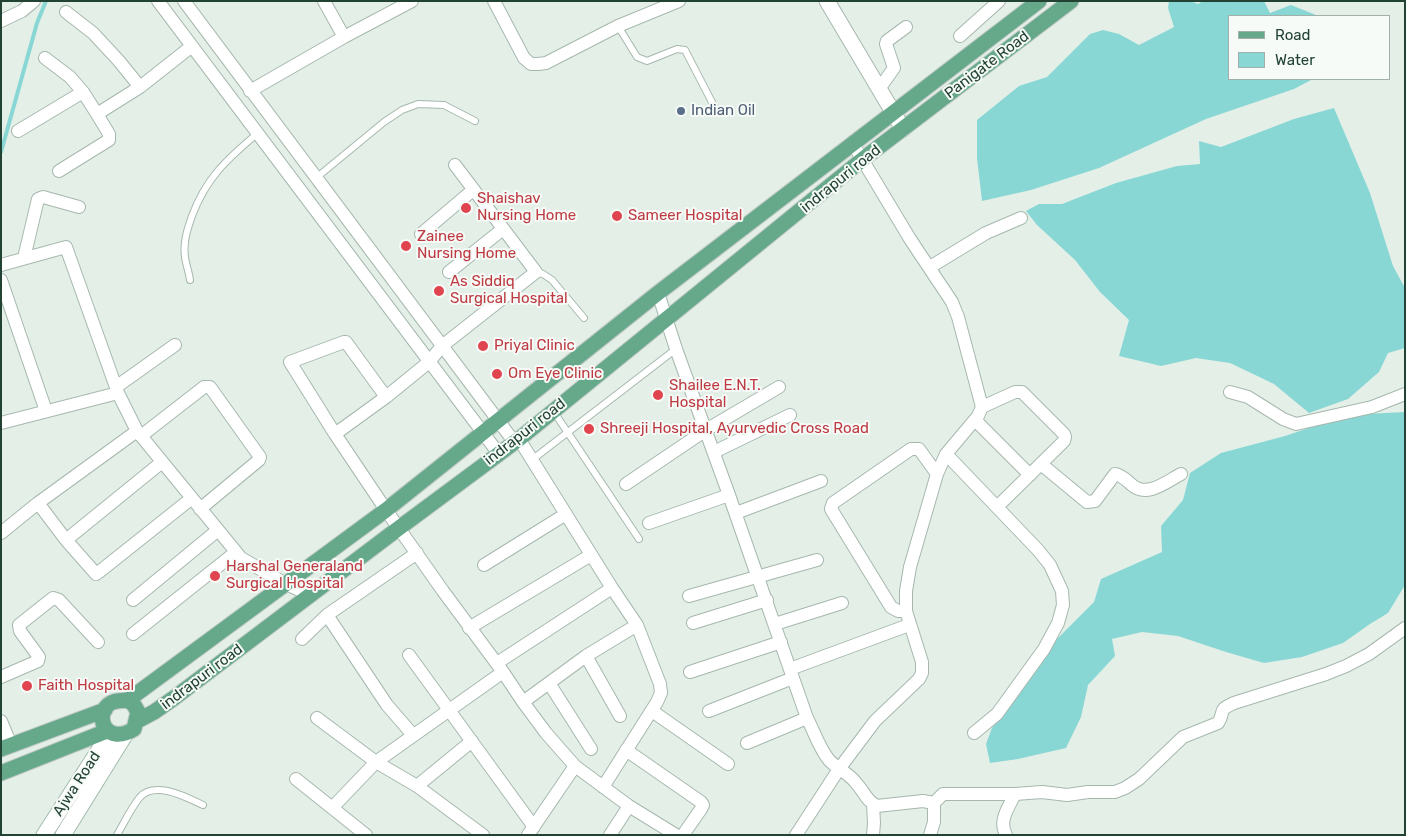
<!DOCTYPE html>
<style>
body{margin:0}
#map{position:relative;width:1406px;height:836px;overflow:hidden;background:#e4efe8;font-family:Rubik,sans-serif}
canvas{display:block}
.frame{position:absolute;inset:0;border:2px solid #224334;pointer-events:none}
.legend{position:absolute;left:1228px;top:15px;width:162px;height:65px;box-sizing:border-box;background:#f6fbf7;border:1px solid #a1b1a9;margin:0;padding:6px 9px;list-style:none;font-size:15px;color:#224334}
.legend li{display:flex;align-items:center;gap:10px;height:25px}
.legend b{width:25px;border:1px solid #a1b1a9}
</style>
<div id="map">
<canvas width="1406" height="836"></canvas>
<div class="frame"></div>
<ul class="legend">
<li><b style="height:6px;background:#66a88a"></b>Road</li>
<li><b style="height:14px;background:#89d7d5"></b>Water</li>
</ul>
</div>
<script>
const ctx = document.querySelector('canvas').getContext('2d');
ctx.lineJoin = 'round';
function fill(path, color) {
  ctx.fillStyle = color;
  ctx.fill(path, 'evenodd');
}
function stroke(path, color, width, dash) {
  ctx.strokeStyle = color;
  ctx.lineWidth = width;
  ctx.lineCap = dash ? 'butt' : 'round';
  ctx.setLineDash(dash || []);
  ctx.stroke(path);
}
function write(font, color, halo, rows, align = 'center') {
  ctx.font = font + ' Rubik,sans-serif';
  ctx.lineWidth = 4;
  ctx.setLineDash([]);
  ctx.textBaseline = 'middle';
  ctx.strokeStyle = halo;
  ctx.fillStyle = color;
  for (const [text, x, y, turn = 0] of rows) {
    ctx.save();
    ctx.translate(x, y);
    ctx.rotate((+turn || 0) * Math.PI / 180);
    ctx.textAlign = isNaN(turn) ? turn : align;
    if (halo) ctx.strokeText(text, 0, 0);
    ctx.fillText(text, 0, 0);
    ctx.restore();
  }
}
fill(new Path2D(`
 M 1169,1 L 1190,1 L 1198,4 L 1203,1 L 1264,1 L 1270,13 L 1291,5 L 1316,15 L 1317,16 L 1230,16 L 1230,79 L 1313,79 L 1294,89 L 1206,119 L 1099,168 L 1031,190 L 982,201 L 977,158 L 977,120 L 1019,86 L 1047,77 L 1090,34 L 1103,30 L 1119,34 L 1139,45 L 1174,27 L 1168,8 Z
 M 1334,108 L 1370,193 L 1393,266 L 1405,288 L 1405,348 L 1388,353 L 1379,372 L 1348,399 L 1309,413 L 1274,384 L 1230,363 L 1196,358 L 1161,366 L 1119,356 L 1129,320 L 1100,292 L 1075,260 L 1037,225 L 1026,211 L 1039,204 L 1062,204 L 1116,183 L 1177,166 L 1200,164 L 1199,141 L 1221,147 L 1294,119 Z
 M 1405,412 L 1405,585 L 1388,613 L 1370,624 L 1343,643 L 1302,657 L 1264,663 L 1226,652 L 1178,636 L 1142,632 L 1112,639 L 1115,656 L 1088,685 L 1081,717 L 1066,748 L 1018,759 L 990,763 L 986,744 L 992,728 L 1052,644 L 1094,602 L 1101,579 L 1162,552 L 1161,526 L 1183,500 L 1190,473 L 1221,453 L 1285,436 L 1347,415 Z`), '#89d7d5');
stroke(new Path2D(`
 M 1,152 L 37,23 L 46,1`), '#89d7d5', 4);
const service = new Path2D(`
 M 618,26 L 637,57 L 647,61 L 677,49 L 685,50 L 715,108
 M 316,178 L 384,122 L 402,110 L 418,104 L 444,105 L 475,121
 M 536,272 L 543,274 L 552,280 L 584,318
 M 190,280 C 189,272 186,265 185,257 C 183,243 187,230 192,216 C 206,178 227,159 258,133
 M 554,412 L 639,539
 M 533,459 L 676,349
 M 117,835 C 124,823 131,808 140,797 C 155,780 188,798 203,805`);
const minor = new Path2D(`
 M 158,1 L 499,454
 M 184,1 L 515,443
 M 324,1 L 344,37 L 412,1
 M 494,1 L 524,58 L 531,64 L 538,64 L 546,63 L 618,26 L 679,1
 M 66,12 L 93,33 L 119,61 L 140,87
 M 1,21 L 22,11 L 34,1
 M 960,36 L 999,1
 M 45,58 L 70,77 L 83,92 L 97,114 L 140,87 L 192,46
 M 879,89 L 894,68 L 886,44 L 887,41 L 906,27
 M 250,91 L 344,37
 M 18,131 L 83,92
 M 59,171 L 109,140 L 109,134 L 97,114
 M 421,234 L 473,190
 M 24,258 L 38,199 L 43,197 L 79,207
 M 1,265 L 66,247 L 118,393
 M 930,267 L 986,233 L 1021,218
 M 449,272 L 503,229
 M 1,280 L 46,411
 M 658,293 L 676,349 L 729,495 L 807,718 C 814,731 819,748 829,760 C 837,769 849,773 856,783 C 864,791 866,801 877,806 L 923,801 L 934,803 L 934,822 L 930,835
 M 116,387 L 175,345
 M 1230,392 L 1248,397 L 1283,419 L 1296,424 L 1372,407 L 1405,394
 M 386,397 L 346,342 L 344,342 L 290,362 L 335,434 L 386,510 L 443,591 L 503,672 L 523,702 L 546,733 L 575,766 L 629,806 L 676,835
 M 982,407 L 1015,392 L 1022,392 L 1064,434 L 1065,437 L 1064,441 L 997,507
 M 975,420 L 1030,475
 M 1,423 L 118,393 L 137,431 L 241,558 L 286,584 L 311,595
 M 335,434 L 386,397 L 429,362 L 442,346 L 536,272 L 455,165
 M 141,436 L 204,387 L 210,387 L 260,457 L 259,460 L 200,509
 M 519,439 L 612,588 L 637,625 L 660,684 L 661,693 L 657,702 L 603,787
 M 714,452 L 790,415
 M 946,454 L 1038,550 L 1050,565 L 1062,591 L 1063,605 L 1058,623 L 1044,649 L 997,714 L 974,733
 M 1041,464 L 1087,502 L 1095,501 L 1115,474 C 1122,475 1127,481 1132,485 C 1147,498 1166,482 1181,474
 M 626,484 L 706,430 L 779,387
 M 38,503 L 66,540 L 96,574 L 99,572 L 192,498
 M 736,513 L 821,481
 M 649,523 L 729,495
 M 1,533 L 38,503 L 137,431
 M 66,540 L 162,462
 M 484,565 L 566,514
 M 689,596 L 817,560
 M 133,600 L 218,530
 M 906,611 L 898,611 L 891,607 L 831,509 L 833,503 L 911,449 L 919,449 L 937,474
 M 327,615 L 387,705 L 413,735
 M 693,623 L 767,600
 M 775,624 L 842,603
 M 469,628 L 591,555
 M 133,634 L 236,552
 M 302,639 L 327,615 L 417,553
 M 409,655 L 534,827
 M 586,656 L 620,716
 M 497,663 L 612,588
 M 790,669 L 909,625
 M 690,672 L 781,642
 M 1,677 L 38,661 L 39,657 L 20,631 L 19,625 L 53,598 L 59,600 L 98,642
 M 549,683 L 591,749
 M 523,702 L 586,656 L 637,625
 M 652,711 L 728,764
 M 709,711 L 793,678
 M 317,718 L 376,762 L 417,786 L 483,835
 M 1,721 L 11,745
 M 747,743 L 807,718
 M 626,750 L 701,802 L 703,805 L 701,809 L 683,835
 M 296,779 L 366,835
 M 417,786 L 472,741
 M 934,803 L 943,794 L 1015,794
 M 332,808 L 376,762 L 503,672
 M 528,835 L 575,766
 M 610,835 L 629,806
 M 796,835 L 839,769 L 875,721 L 919,679 L 922,673 L 922,662 L 906,611 L 906,591 L 910,567 L 937,474 L 946,454 L 978,416 L 982,407 L 958,317 L 952,302 L 910,239 L 853,144
 M 873,835 L 874,823 L 873,804
 M 1006,835 C 998,820 1009,807 1015,794 L 1042,792 L 1067,795 L 1088,792 L 1115,792 L 1125,788 L 1139,779 L 1183,737 L 1218,723 C 1226,711 1216,711 1234,703 L 1326,674 L 1346,666 L 1369,654 L 1405,628`);
const tertiary = new Path2D(`
 M 827,1 L 903,129`);
const secondary = new Path2D(`
 M 44,835 L 110,733
 M 63,835 L 125,735`);
const primary = new Path2D(`
 M 128,700 L 386,510 L 658,293 L 1039,1
 M 128,700 L 134,705 L 138,712 L 134,729 C 107,746 94,718 108,705 C 113,700 121,701 128,700 Z
 M 137,721 L 154,712 L 174,698 L 399,528 L 519,439 L 863,159 L 1071,1
 M 1,749 L 105,710
 M 1,773 L 107,731`);
stroke(service, '#a6b8ae', 8);
stroke(minor, '#a6b8ae', 14);
stroke(tertiary, '#a6b8ae', 17);
stroke(secondary, '#a2bcae', 17);
stroke(primary, '#c1cac6', 17);
stroke(service, '#fff', 6);
stroke(minor, '#fff', 12);
stroke(tertiary, '#fff', 15);
stroke(secondary, '#fff', 15);
stroke(primary, '#66a88a', 15);
for (const [x, y, r, color] of [
 [681,111,5,"#5c6f8a"],
 [466,208,6,"#e0444e"],
 [617,216,6,"#e0444e"],
 [406,246,6,"#e0444e"],
 [439,291,6,"#e0444e"],
 [483,346,6,"#e0444e"],
 [497,374,6,"#e0444e"],
 [658,395,6,"#e0444e"],
 [589,429,6,"#e0444e"],
 [215,576,6,"#e0444e"],
 [27,686,6,"#e0444e"]
]) {
  const dot = new Path2D();
  dot.arc(x, y, r, 0, 2 * Math.PI);
  ctx.fillStyle = color;
  ctx.fill(dot);
  stroke(dot, '#f6fbf7', 2);
}
write('15px', '#224334', '#f6fbf7', [
 ["Panigate Road",987,65,-37],
 ["indrapuri road",841,179,-39],
 ["indrapuri road",525,432,-38],
 ["indrapuri road",202,677,-37],
 ["Ajwa Road",77,784,-57]
]);
write('15px', '#4e5e75', '#f6fbf7', [
 ["Indian Oil",691,111]
], 'left');
write('15px', '#be3a42', '#f6fbf7', [
 ["Shaishav",477,199],
 ["Nursing Home",477,216],
 ["Sameer Hospital",628,216],
 ["Zainee",417,237],
 ["Nursing Home",417,254],
 ["As Siddiq",450,282],
 ["Surgical Hospital",450,299],
 ["Priyal Clinic",494,346],
 ["Om Eye Clinic",508,374],
 ["Shailee E.N.T.",669,386],
 ["Hospital",669,403],
 ["Shreeji Hospital, Ayurvedic Cross Road",600,429],
 ["Harshal Generaland",226,567],
 ["Surgical Hospital",226,584],
 ["Faith Hospital",38,686]
], 'left');
</script>
